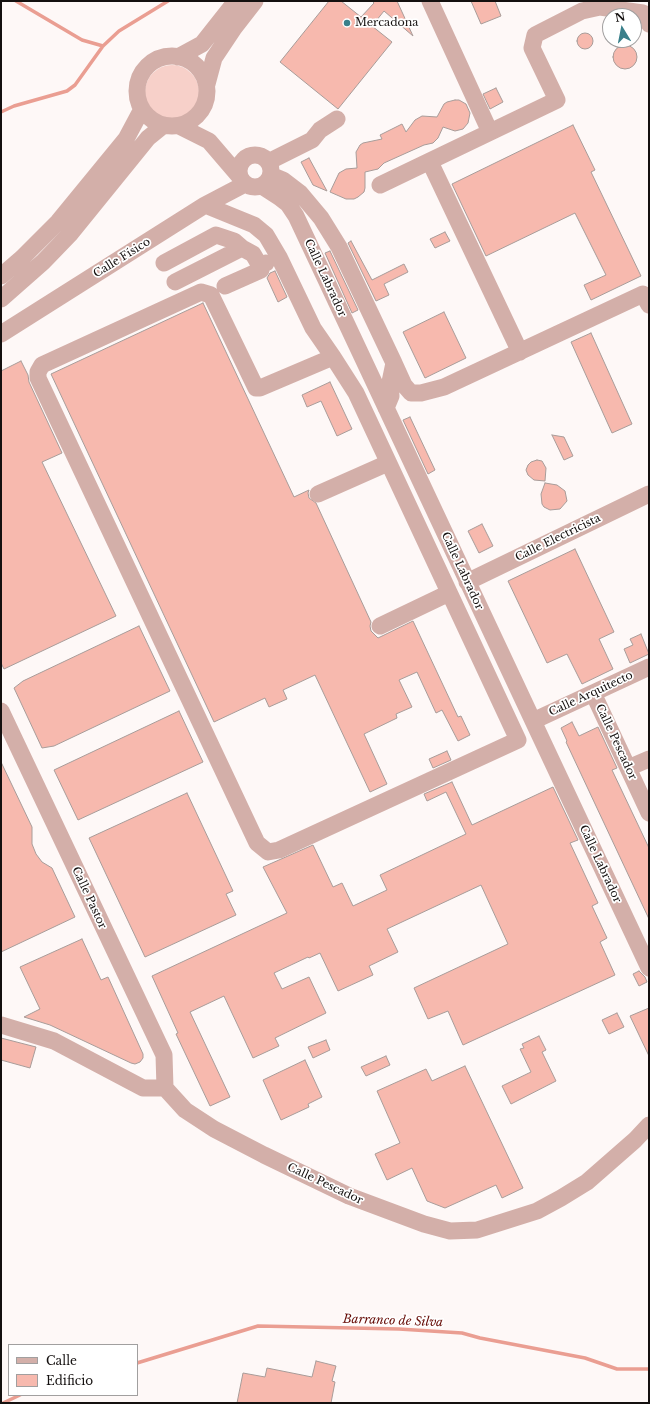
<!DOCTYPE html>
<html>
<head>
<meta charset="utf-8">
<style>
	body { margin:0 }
	#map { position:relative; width:650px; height:1404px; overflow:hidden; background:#fef8f7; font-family:"Libre Baskerville",serif }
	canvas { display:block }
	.frame { position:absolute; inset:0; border:2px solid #14100f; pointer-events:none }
	.legend { position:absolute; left:8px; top:1344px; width:130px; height:52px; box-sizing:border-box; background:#fff; border:1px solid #a19f9f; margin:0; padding:5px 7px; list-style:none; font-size:12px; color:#14100f }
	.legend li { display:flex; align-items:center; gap:8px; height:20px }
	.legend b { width:20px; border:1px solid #a19f9f }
	.north { position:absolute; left:602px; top:8px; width:40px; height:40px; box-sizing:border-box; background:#fff; border:1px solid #a19f9f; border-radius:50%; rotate:350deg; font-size:11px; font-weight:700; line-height:16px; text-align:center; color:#14100f }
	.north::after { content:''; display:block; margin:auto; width:14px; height:18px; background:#3a808b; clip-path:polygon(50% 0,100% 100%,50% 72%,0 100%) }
</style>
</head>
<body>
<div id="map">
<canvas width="650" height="1404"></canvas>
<div class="frame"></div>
<ul class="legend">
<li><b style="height:5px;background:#d3afa9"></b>Calle</li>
<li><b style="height:11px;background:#f7b9ae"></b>Edificio</li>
</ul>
<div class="north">N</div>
</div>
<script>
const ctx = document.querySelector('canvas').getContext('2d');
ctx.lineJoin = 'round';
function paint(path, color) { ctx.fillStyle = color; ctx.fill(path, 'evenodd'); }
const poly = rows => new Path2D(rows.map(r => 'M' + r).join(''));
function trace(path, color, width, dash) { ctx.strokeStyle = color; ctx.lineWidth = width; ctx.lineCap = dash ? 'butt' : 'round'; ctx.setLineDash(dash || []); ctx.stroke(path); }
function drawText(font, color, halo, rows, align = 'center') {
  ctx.font = font + ' "Libre Baskerville",serif'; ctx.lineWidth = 3.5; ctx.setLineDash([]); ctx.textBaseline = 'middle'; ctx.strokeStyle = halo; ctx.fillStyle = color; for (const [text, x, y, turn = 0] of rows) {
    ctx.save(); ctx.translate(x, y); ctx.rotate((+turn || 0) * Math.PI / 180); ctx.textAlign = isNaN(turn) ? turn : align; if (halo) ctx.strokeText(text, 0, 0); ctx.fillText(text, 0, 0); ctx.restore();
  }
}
paint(poly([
	'145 92a27 27 0 1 1 54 0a27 27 0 1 1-54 0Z'
]), '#f7d0c9');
trace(poly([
	[16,1,82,40,103,46],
	[1,112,14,106,67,91,75,85,103,46,119,31,168,1],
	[137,1363,258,1326,399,1329,462,1333,480,1338,585,1358,617,1369,649,1369],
	[3,1403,20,1395]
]), '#ea9e92', 3.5);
const building = poly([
	[329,1,341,1,361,17,374,3,372,1,397,1,413,36,384,11,372,26,392,42,338,109,280,62,329,1],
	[471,1,495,1,501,16,481,24,471,1],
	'577 41a8 8 0 1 1 16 0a8 8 0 1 1-16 0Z',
	'613 57a12 12 0 1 1 24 0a12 12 0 1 1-24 0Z',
	[496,88,503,102,490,109,483,94,496,88],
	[455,100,459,100,466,104,470,113,468,123,463,129,455,131,443,127,438,138,433,143,424,145,384,163,378,169,365,172,365,188,364,192,358,197,354,199,346,199,330,192,339,173,346,169,357,168,356,152,360,145,363,143,382,139,380,135,402,124,406,132,415,120,422,116,437,117,444,104,447,102,455,100],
	[573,125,595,170,591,172,641,276,591,300,584,285,606,275,575,213,486,256,452,184,573,125],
	[309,158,327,191,313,185,301,162,309,158],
	[445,232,450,241,435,248,430,239,445,232],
	[351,241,372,280,404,264,408,272,384,284,389,295,376,301,348,243,351,241],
	[330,251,358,310,352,313,325,253,330,251],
	[275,271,287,297,278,302,267,278,270,273,275,271],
	[203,303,294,497,309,490,308,493,309,498,316,503,371,622,370,626,371,631,378,638,413,621,458,717,461,716,470,735,458,741,442,710,436,713,417,672,399,680,412,707,396,714,397,718,364,734,387,784,370,792,315,675,283,690,287,699,269,707,265,698,214,722,51,374,203,303],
	[444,312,466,358,425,378,403,332,444,312],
	[591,333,632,424,612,433,571,342,591,333],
	[21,361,28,375,29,382,62,453,42,462,116,616,4,669,1,663,1,371,21,361],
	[330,382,352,429,337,436,321,401,307,407,302,395,330,382],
	[410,417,435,470,428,474,403,420,410,417],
	[552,435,564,437,573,456,564,460,552,435],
	[537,460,542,461,546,468,545,481,534,480,528,475,526,470,528,465,531,462,537,460],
	[545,483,557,485,565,491,567,501,560,509,550,510,544,507,542,504,541,494,545,483],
	[482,524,493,546,479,553,468,531,482,524],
	[575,549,614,632,599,639,613,669,582,684,567,654,547,663,508,581,575,549],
	[139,626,170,691,54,746,42,748,14,688,23,681,139,626],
	[641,634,649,654,630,663,624,649,633,645,630,639,641,634],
	[179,711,203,762,78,820,54,770,179,711],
	[572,722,579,736,598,727,617,768,612,770,649,848,649,919,566,742,567,741,561,728,572,722],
	[447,751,451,760,433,768,429,759,447,751],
	[1,762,32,827,32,844,36,854,42,862,52,868,75,917,1,952,1,762],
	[452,782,472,825,553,787,578,840,570,843,598,903,592,906,607,938,600,942,615,975,463,1045,448,1011,428,1019,414,988,508,944,481,885,387,929,398,952,369,966,373,975,338,991,320,953,309,958,308,957,274,973,282,989,309,977,326,1013,275,1038,279,1046,253,1058,224,996,190,1012,230,1097,210,1106,176,1034,178,1033,152,976,287,913,263,867,313,845,333,887,342,883,353,906,387,890,380,875,466,834,446,792,427,801,424,794,452,782],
	[187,793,233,891,226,894,236,915,145,957,89,838,187,793],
	[82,939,101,980,108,977,143,1054,143,1058,140,1062,135,1064,131,1063,50,1025,24,1017,40,1009,20,967,82,939],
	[639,971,645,977,647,982,639,986,633,974,639,971],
	[649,1008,649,1056,630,1016,649,1008],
	[617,1013,624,1027,609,1034,602,1020,617,1013],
	[539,1036,546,1050,542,1052,556,1081,511,1104,502,1086,531,1072,520,1049,524,1048,522,1044,539,1036],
	[1,1038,36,1047,30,1068,1,1060,1,1038],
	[326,1040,330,1050,313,1058,308,1047,326,1040],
	[386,1056,390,1065,366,1076,361,1067,386,1056],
	[305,1060,322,1097,308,1104,309,1107,281,1120,263,1080,305,1060],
	[465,1066,523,1188,502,1198,496,1185,445,1208,427,1201,412,1168,387,1180,375,1154,400,1143,377,1091,426,1069,432,1081,465,1066],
	[316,1361,336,1366,332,1381,335,1382,331,1403,237,1403,243,1373,265,1377,267,1368,312,1377,316,1361]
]);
paint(building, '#f7b9ae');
trace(building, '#a89c99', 1);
trace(poly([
	[430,1,490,132],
	'137 91a35 35 0 1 1 70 0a35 35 0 1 1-70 0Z',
	[178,57,202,44,236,1],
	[207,84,214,58,234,28,255,1],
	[179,126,209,141,239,176],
	'239 171a16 16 0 1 1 32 0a16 16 0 1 1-32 0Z',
	[268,162,312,140,320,130,337,119],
	[430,162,520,352],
	[271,175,283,180,300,193,321,218,339,247,394,363,390,382,391,396,386,408],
	[380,185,557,100,532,48,535,35,582,11,600,7,643,13,649,24],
	[262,186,279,197,288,204,296,216,649,968],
	[205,205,254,225,266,235,279,257,313,328,333,357,356,393,518,740,279,850,268,852,257,843,38,378,38,372,42,365,201,292,211,295,256,388,260,388,333,357],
	[164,263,216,235,234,241,242,248,253,254,260,266],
	[1,276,22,258,58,222,126,139,142,109],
	[175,282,242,248],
	[225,286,261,270,260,266,266,263],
	[1,299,43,262,71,233,148,138,164,125],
	[1,334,205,205,245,184],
	[394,363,404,385,411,393,421,393,444,387,643,294,649,305],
	[318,494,388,463],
	[467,582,649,494],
	[380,626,449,593],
	[593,693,649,813],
	[1,711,164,1055,165,1088],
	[533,721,649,667],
	[628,768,649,759],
	[1,1025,54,1041,143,1088,165,1088,185,1110,214,1129,264,1155,349,1196,424,1224,450,1231,477,1230,537,1211,561,1198,587,1182,635,1140,649,1125]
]), '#d3afa9', 17);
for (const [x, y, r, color] of [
	[347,23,4,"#3a808b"]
]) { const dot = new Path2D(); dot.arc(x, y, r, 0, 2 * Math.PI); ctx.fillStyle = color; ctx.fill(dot); trace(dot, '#fff', 1.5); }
drawText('11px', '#14100f', '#fff', [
	["Mercadona",355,23]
], 'left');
drawText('11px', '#14100f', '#fff', [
	["Calle Físico",122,258,-32],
	["Calle Labrador",325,278,65],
	["Calle Electricista",558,538,-26],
	["Calle Labrador",462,571,65],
	["Calle Arquitecto",591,694,-25],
	["Calle Pescador",616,742,65],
	["Calle Labrador",600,864,65],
	["Calle Pastor",89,898,65],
	["Calle Pescador",325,1184,25]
]);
drawText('italic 12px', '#650a04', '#fff', [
	["Barranco de Silva",393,1321,2]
]);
</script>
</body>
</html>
